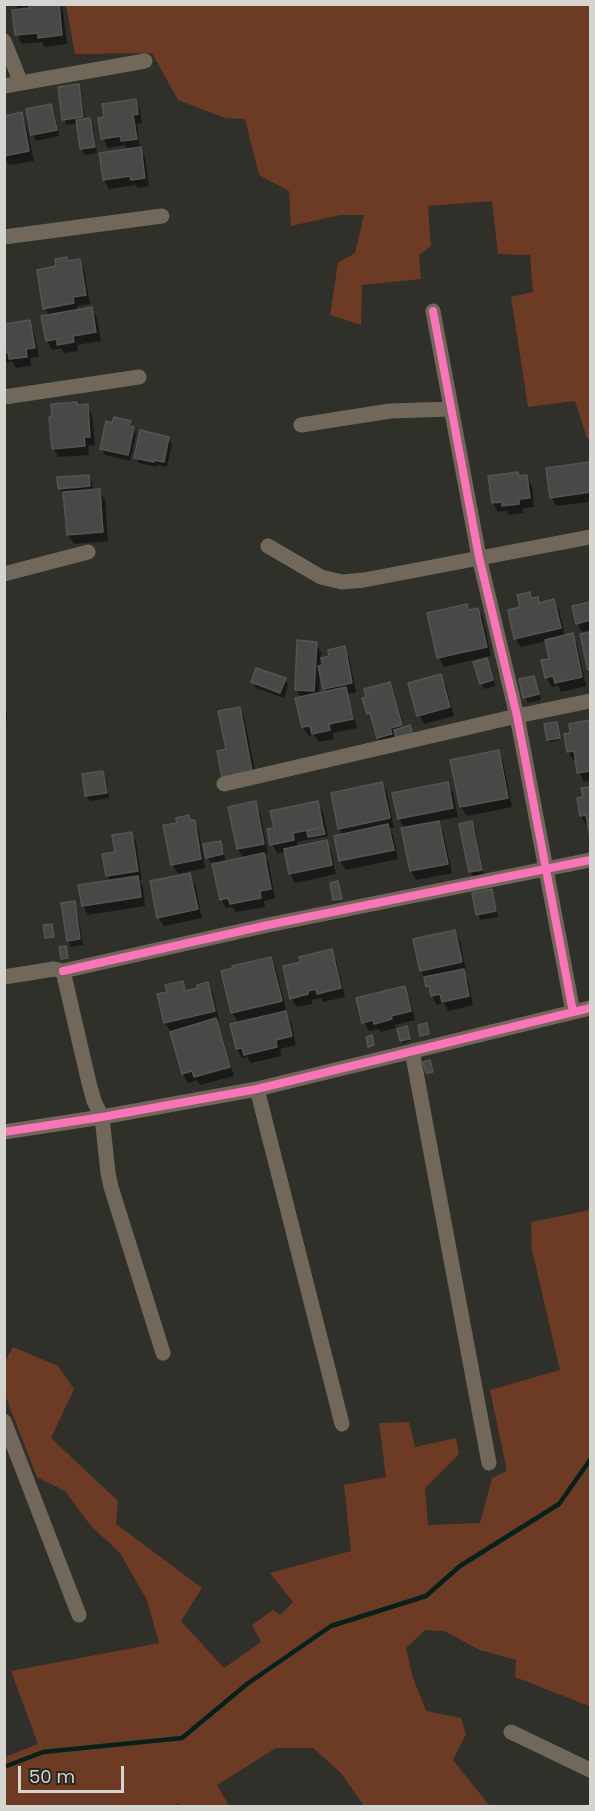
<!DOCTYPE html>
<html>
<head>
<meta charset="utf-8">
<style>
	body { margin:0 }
	#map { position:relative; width:595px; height:1811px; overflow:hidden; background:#30302b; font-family:Poppins,sans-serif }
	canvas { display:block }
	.frame { position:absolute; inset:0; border:6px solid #d4d4d0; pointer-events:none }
	.scale { position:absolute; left:18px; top:1766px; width:106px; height:27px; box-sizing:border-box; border:3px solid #d4d4d0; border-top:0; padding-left:8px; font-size:18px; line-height:21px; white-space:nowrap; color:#d4d4d0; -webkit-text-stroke:4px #272720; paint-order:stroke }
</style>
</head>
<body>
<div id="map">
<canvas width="595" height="1811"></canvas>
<div class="frame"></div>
<div class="scale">50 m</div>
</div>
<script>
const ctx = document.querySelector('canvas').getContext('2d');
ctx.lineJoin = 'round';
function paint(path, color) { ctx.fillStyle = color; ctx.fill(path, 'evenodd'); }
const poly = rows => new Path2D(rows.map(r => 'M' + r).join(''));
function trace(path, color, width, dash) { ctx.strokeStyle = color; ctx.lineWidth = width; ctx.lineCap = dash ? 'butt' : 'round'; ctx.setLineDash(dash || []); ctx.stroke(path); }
paint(poly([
	[66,5,590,5,590,439,587,438,575,401,528,407,511,297,533,292,530,255,498,254,492,201,428,206,431,246,419,255,421,279,362,285,361,325,330,315,338,263,355,253,364,215,340,215,291,226,289,191,259,175,245,119,225,118,178,100,152,53,75,54],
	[590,1210,590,1695,589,1706,515,1677,516,1660,480,1650,444,1631,425,1630,406,1648,412,1675,426,1711,461,1718,466,1734,453,1760,489,1805,487,1806,364,1806,341,1773,313,1748,276,1748,217,1785,229,1806,181,1806,178,1803,174,1806,5,1806,5,1757,38,1744,11,1671,159,1643,147,1600,120,1553,91,1526,65,1491,37,1477,5,1395,5,1361,13,1347,58,1366,74,1389,51,1438,118,1501,116,1524,202,1588,181,1621,224,1668,261,1642,252,1625,273,1610,280,1615,293,1602,270,1573,351,1551,344,1485,386,1477,379,1423,409,1422,415,1447,456,1438,459,1454,425,1488,428,1525,480,1523,492,1478,507,1471,490,1390,560,1370,532,1250,531,1222]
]), '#6d3a23');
paint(poly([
	[15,4,59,4,63,11,67,44,45,47,42,42,22,44,17,35,14,11,19,11],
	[78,85,81,91,85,120,90,119,93,125,97,153,85,155,82,149,78,123,67,125,64,119],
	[135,101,140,110,142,123,137,124,140,148,145,158,149,186,138,188,136,185,109,189,104,180,128,150,125,145,108,148,103,138],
	[50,105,54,111,59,136,36,141,33,135,28,110],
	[21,114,26,123,34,161,9,165,4,156,4,117],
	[66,258,68,262,79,261,84,270,90,304,77,306,78,311,91,309,97,318,101,341,77,345,78,351,64,353,61,348,52,350,47,341,49,316,45,308,58,268],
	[29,322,34,331,39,357,30,358,31,366,16,368,12,361,4,363,4,326],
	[76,403,78,407,87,406,92,415,95,445,88,446,89,455,58,457,53,448],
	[130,422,136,434,130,461,105,455,102,449,113,424],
	[168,438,172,444,167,467,157,465,157,467,139,463,136,458],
	[590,464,590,502,556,506,551,497,547,470],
	[518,473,520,477,526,476,532,486,534,507,523,508,523,513,509,515,507,511,498,512,493,503],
	[89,476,92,482,93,491,99,490,105,500,108,541,74,544,68,535,65,494,63,494,59,488],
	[529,594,533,600,537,599,540,604,554,601,559,610,565,637,572,635,577,644,586,686,561,692,558,685,552,687,547,678,551,660,547,641,521,647,515,638,522,608],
	[590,604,590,630,582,632,577,623,574,608],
	[466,606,469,611,478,609,483,618,491,656,485,657,490,665,495,686,484,689,481,684,485,657,444,667,439,657],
	[590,634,590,671,582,636],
	[316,643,321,652,320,667,325,666,331,658,344,648,349,657,356,692,348,694,357,728,333,733,334,739,319,742,314,735,309,736,303,727,301,698,296,689],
	[320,672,327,692,319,694],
	[440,676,446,685,454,716,424,724,419,715],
	[534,677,541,700,528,703,525,697],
	[285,679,288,685,284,698,256,688,253,682],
	[389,683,394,692,404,728,409,727,413,733,384,747,379,738,374,722,368,713],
	[239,708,244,717,257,781,228,750],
	[4,710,7,714,4,747],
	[590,722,590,780,584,782,579,772,577,760,574,761,568,752,572,734,571,725],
	[557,724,560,740,550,742,548,740],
	[498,752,503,761,512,807,467,816,461,807,452,761],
	[102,772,106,778,109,798,90,801,86,796],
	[447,783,453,793,458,817,437,821,443,831,452,873,416,880,411,871,403,830,405,829,399,819,394,794],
	[382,784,387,793,394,828,389,828,393,835,398,859,346,870,340,861,343,835,339,828],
	[590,788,590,832,589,824,586,825,581,816,578,800,585,798,583,789],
	[255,803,260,812,268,853,263,854,269,864,275,898,264,901,265,907,236,912,233,907,226,908,221,899,213,862,211,863,207,857,220,842,223,848,226,863,244,859,238,849,230,808],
	[318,803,323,812,328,836,297,842,298,847,326,842,331,851,336,874,295,883,290,873,286,852,277,853,272,844,276,830],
	[189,817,199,831,205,868,178,874,172,864,179,824],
	[472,823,475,828,484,875,474,877,470,872],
	[131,833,136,842,142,880,139,881,143,887,145,906,88,915,83,905,111,882,107,876,116,853],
	[189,875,195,884,202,918,164,926,158,917],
	[491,891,494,897,498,917,481,920,478,914],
	[74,902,77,908,83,945,71,947,68,941],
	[454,932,460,941,466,971,464,972,468,980,473,1005,448,1011,444,1003,437,1005,427,987,421,970],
	[331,951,336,960,345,997,323,1002,321,998,312,1000,312,1004,297,1007,291,998,302,963],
	[271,958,276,968,286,1010,284,1010,291,1022,296,1045,280,1049,281,1056,251,1063,247,1057,242,1058,237,1049,239,1024,232,1012],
	[182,983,187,992,199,989,207,984,213,993,219,1020,216,1021,220,1029,234,1076,200,1085,197,1080,188,1083,183,1074,171,1032,165,1023,159,996,169,993],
	[404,988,409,997,415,1020,395,1025,396,1028,380,1032,379,1029,369,1031,364,1022],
	[399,1030,408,1031,411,1041,403,1043]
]), '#0007');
trace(poly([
	[4,1767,43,1752,182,1738,247,1684,331,1626,426,1596,460,1566,559,1504,590,1460]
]), '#04221b', 4.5);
const building = poly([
	[29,4,59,4,62,35,38,38,38,33,15,35,12,10,29,8,29,4],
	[79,84,83,117,62,120,58,87,79,84],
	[136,99,138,114,133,115,137,139,121,141,121,136,101,139,98,118,104,117,102,104,136,99],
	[51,104,57,130,31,135,26,109,51,104],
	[22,112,29,151,4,156,4,116,22,112],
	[90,118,95,147,80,149,76,120,90,118],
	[141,147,145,178,131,180,130,176,103,180,99,153,141,147],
	[67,257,67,261,80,259,86,295,73,297,74,303,43,309,37,270,56,266,55,259,67,257],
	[92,307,96,332,73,336,74,342,57,345,57,339,46,341,41,316,92,307],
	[30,320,35,348,26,349,27,357,9,359,8,352,4,353,4,324,30,320],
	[77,402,77,405,88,404,90,437,84,437,85,446,52,449,49,417,52,417,51,404,77,402],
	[114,417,131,421,129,426,134,427,128,455,100,449,106,421,112,423,114,417],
	[140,430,169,437,164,462,154,460,154,462,134,458,140,430],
	[590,462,590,492,550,498,546,468,590,462],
	[518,472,519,476,527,475,530,498,519,499,519,504,502,506,502,502,492,503,488,476,518,472],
	[89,475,90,486,58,489,57,477,89,475],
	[100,489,103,532,67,535,63,492,100,489],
	[530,592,531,598,538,597,539,603,554,599,561,628,514,639,508,610,520,607,517,595,530,592],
	[590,602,590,620,576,624,572,606,590,602],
	[467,604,468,610,478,608,487,647,437,658,427,613,467,604],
	[590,632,590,669,588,670,580,634,590,632],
	[573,633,582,677,555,683,553,676,545,678,541,660,549,659,545,640,573,633],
	[297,640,317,642,314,691,295,690,297,640],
	[345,646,352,683,323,689,318,666,323,665,321,658,329,656,328,650,345,646],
	[487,658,493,680,480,684,473,662,487,658],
	[256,668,286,678,280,693,251,682,256,668],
	[441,674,450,707,417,716,408,683,441,674],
	[534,676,539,694,523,698,519,679,534,676],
	[390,682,402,725,390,728,392,734,377,738,370,713,367,714,362,698,366,697,364,689,390,682],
	[346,687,353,719,329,724,330,730,312,734,310,726,302,727,295,698,346,687],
	[240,707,252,771,222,777,217,751,226,749,218,711,240,707],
	[590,720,590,771,577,773,574,751,567,752,564,734,570,733,569,724,590,720],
	[557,722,560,738,547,740,544,724,557,722],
	[410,725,414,738,397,743,394,730,410,725],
	[499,750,508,798,460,807,450,760,499,750],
	[103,771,107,793,85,796,82,774,103,771],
	[382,782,390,818,338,829,331,793,382,782],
	[448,782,453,808,398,819,392,793,448,782],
	[590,787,590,837,586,815,580,816,577,798,583,797,581,788,590,787],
	[256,801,264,844,237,849,228,807,256,801],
	[318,801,323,827,293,833,294,840,270,845,267,829,274,828,270,811,318,801],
	[189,815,190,820,195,820,201,859,171,865,163,825,177,823,176,818,189,815],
	[439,821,448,864,410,871,401,828,439,821],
	[472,821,482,870,469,872,459,824,472,821],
	[388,824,394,850,339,861,334,836,388,824],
	[323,827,325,834,308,837,307,831,323,827],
	[132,832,138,871,106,876,102,854,115,852,112,835,132,832],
	[327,840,332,865,289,874,284,849,327,840],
	[221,841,223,854,206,858,203,844,221,841],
	[264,853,271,889,260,891,261,898,230,904,228,898,220,900,212,864,264,853],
	[190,873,198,909,157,918,150,881,190,873],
	[138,876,141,897,82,906,78,885,138,876],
	[338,881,342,899,333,900,330,883,338,881],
	[492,889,496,911,476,915,472,893,492,889],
	[75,901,80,939,67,941,61,903,75,901],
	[52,924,54,937,45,938,43,925,52,924],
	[455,930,462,962,420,971,413,939,455,930],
	[66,946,68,958,61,959,59,947,66,946],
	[332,949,341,988,317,994,316,989,308,991,308,994,290,999,283,966,301,962,299,957,332,949],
	[271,957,282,1001,231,1013,221,971,233,968,232,966,271,957],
	[464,969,469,996,442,1002,440,994,431,996,429,986,426,987,424,977,464,969],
	[183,981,185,991,198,988,197,985,208,982,215,1011,164,1023,157,994,167,992,165,985,183,981],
	[405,986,411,1011,391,1016,392,1019,374,1024,373,1020,362,1023,356,998,405,986],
	[286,1011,292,1036,276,1040,277,1047,244,1055,242,1048,236,1049,230,1024,286,1011],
	[216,1018,230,1067,194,1077,192,1071,182,1074,170,1032,216,1018],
	[427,1023,429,1034,420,1036,418,1025,427,1023],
	[407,1026,410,1039,400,1041,397,1029,407,1026],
	[372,1035,374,1045,368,1047,366,1037,372,1035],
	[430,1060,433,1072,426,1073,423,1062,430,1060]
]);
paint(building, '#484946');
trace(building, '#545552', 1.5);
trace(poly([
	[4,41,21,83],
	[4,86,145,61],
	[4,237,162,216],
	[433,311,479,557,517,716,573,1012],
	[4,397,139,377],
	[301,425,390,411,451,409],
	[268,546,321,577,342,582,364,580,590,537],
	[4,574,88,552],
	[224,784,517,716,590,701],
	[63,971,268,925,590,860],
	[4,977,54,969,63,971,89,1083,94,1101,102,1117,108,1173,111,1187,163,1353],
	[412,1051,489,1463],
	[257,1089,342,1424],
	[4,1132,102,1117,257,1089,590,1008],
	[4,1421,79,1615],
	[511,1732,590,1770]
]), '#726859', 15);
trace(poly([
	[433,311,479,557,517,716,573,1012],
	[63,971,268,925,590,860],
	[4,1132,102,1117,257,1089,590,1008]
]), '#fb73b8', 8);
</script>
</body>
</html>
